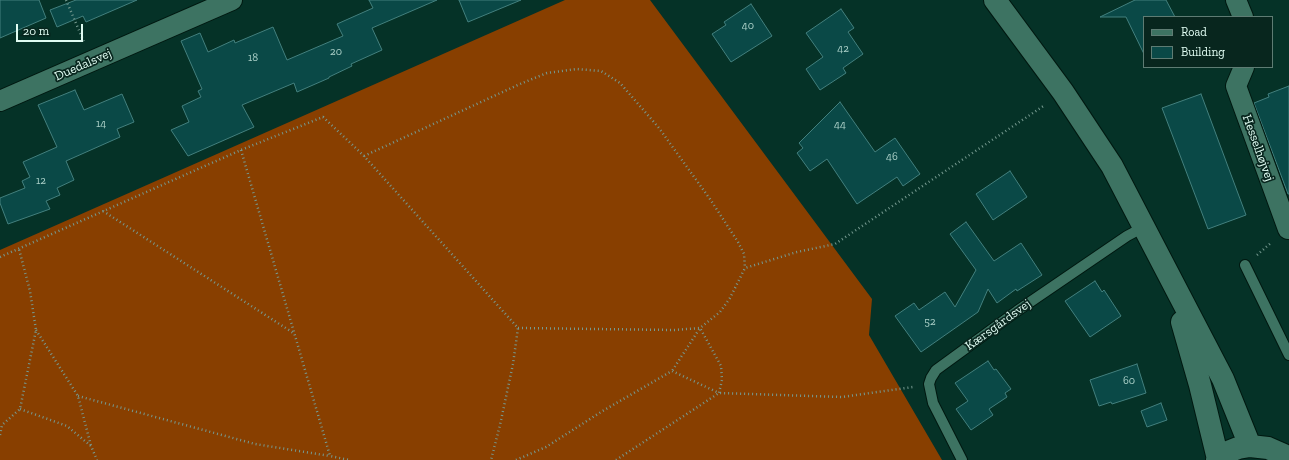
<!DOCTYPE html>
<html>
<head>
<meta charset="utf-8">
<style>
	body { margin:0 }
	#map { position:relative; width:1289px; height:460px; overflow:hidden; background:#053227; font-family:"Zilla Slab",serif }
	canvas { display:block }
	.legend { position:absolute; left:1143px; top:16px; width:130px; height:52px; box-sizing:border-box; background:#08261e; border:1px solid #5e7c73; margin:0; padding:5px 7px; list-style:none; font-size:12px; color:#e0fcf2 }
	.legend li { display:flex; align-items:center; gap:8px; height:20px }
	.legend b { width:20px; border:1px solid #5e7c73 }
	.scale { position:absolute; left:16px; top:24px; width:67px; height:18px; box-sizing:border-box; border:2px solid #e0fcf2; border-top:0; padding-left:5px; font-size:12px; line-height:14px; white-space:nowrap; color:#e0fcf2; -webkit-text-stroke:3px #08261e; paint-order:stroke }
</style>
</head>
<body>
<div id="map">
<canvas width="1289" height="460"></canvas>
<ul class="legend">
<li><b style="height:5px;background:#3d7362"></b>Road</li>
<li><b style="height:11px;background:#0a4947"></b>Building</li>
</ul>
<div class="scale">20 m</div>
</div>
<script>
const ctx = document.querySelector('canvas').getContext('2d');
ctx.lineJoin = 'round';
function paint(path, color) { ctx.fillStyle = color; ctx.fill(path, 'evenodd'); }
const poly = rows => new Path2D(rows.map(r => 'M' + r).join(''));
function trace(path, color, width, dash) { ctx.strokeStyle = color; ctx.lineWidth = width; ctx.lineCap = dash ? 'butt' : 'round'; ctx.setLineDash(dash || []); ctx.stroke(path); }
function drawText(font, color, halo, rows, align = 'center') {
  ctx.font = font + ' "Zilla Slab",serif'; ctx.lineWidth = 3.5; ctx.setLineDash([]); ctx.textBaseline = 'middle'; ctx.strokeStyle = halo; ctx.fillStyle = color; for (const [text, x, y, turn = 0] of rows) {
    ctx.save(); ctx.translate(x, y); ctx.rotate((+turn || 0) * Math.PI / 180); ctx.textAlign = isNaN(turn) ? turn : align; if (halo) ctx.strokeText(text, 0, 0); ctx.fillText(text, 0, 0); ctx.restore();
  }
}
paint(poly([
	[565,0,650,0,872,299,869,335,942,460,0,460,0,250]
]), '#883f00');
const building = poly([
	[0,0,39,0,46,18,0,38,0,0],
	[76,0,137,0,86,22,83,16,57,27,50,10,76,0],
	[369,0,437,0,372,28,382,50,351,64,352,66,329,77,329,78,297,92,294,83,242,105,254,127,188,156,171,130,189,122,182,106,201,97,198,91,202,89,181,41,200,33,208,52,234,40,235,43,273,27,287,60,343,36,337,24,373,8,369,0],
	[459,0,521,0,468,22,459,0],
	[1135,0,1166,0,1175,17,1144,17,1144,54,1126,17,1100,17,1135,0],
	[751,4,772,36,731,62,712,34,726,25,724,22,751,4],
	[841,9,854,28,848,32,863,54,843,68,846,73,820,90,806,69,823,57,806,33,841,9],
	[1289,86,1289,194,1288,194,1254,103,1269,97,1268,94,1289,86],
	[75,90,84,110,122,94,134,122,117,129,120,137,66,161,74,180,57,188,60,195,46,201,50,209,8,224,0,203,0,198,25,188,22,181,30,177,23,162,57,147,38,105,75,90],
	[1201,94,1246,215,1208,229,1162,108,1201,94],
	[840,102,875,152,895,138,920,174,903,186,897,177,857,204,827,159,810,171,797,153,803,148,799,143,840,102],
	[1010,171,1027,197,993,220,976,194,1010,171],
	[966,222,994,261,1021,243,1042,275,1017,291,1016,289,997,303,988,289,978,312,921,352,895,316,914,303,919,310,945,292,955,307,976,270,950,234,966,222],
	[1095,281,1102,292,1104,290,1121,316,1090,337,1065,301,1095,281],
	[988,361,994,370,996,369,1011,389,1005,393,1007,397,989,409,993,415,971,430,956,409,968,401,955,383,988,361],
	[1137,364,1146,393,1112,404,1111,402,1099,406,1090,380,1137,364],
	[1161,403,1167,420,1147,427,1141,411,1161,403]
]);
paint(building, '#0a4947');
trace(building, '#43807e', 1);
const lane = poly([
	[1245,265,1289,355],
	[962,460,933,403,929,384,931,378,936,370,1017,311,1127,236,1144,227]
]);
const street = poly([
	[1236,0,1243,17],
	[1244,67,1236,86,1288,229],
	[0,101,232,0]
]);
const secondary = poly([
	[995,0,1063,92,1112,166,1223,379,1250,446],
	[1182,322,1200,385,1218,459],
	[1217,460,1228,452,1238,448,1250,446,1268,448,1284,455,1289,460]
]);
trace(lane, '#001810', 12);
trace(street, '#001810', 22);
trace(secondary, '#001810', 24);
trace(poly([
	[66,0,84,42],
	[241,150,330,456,349,460],
	[364,156,520,84,547,73,577,69,601,71,620,83,659,128,710,199,738,242,744,254,745,268],
	[103,211,295,334],
	[1257,255,1272,242],
	[0,257,241,150,323,117,364,156,518,328,513,364,500,425,491,460],
	[518,328,674,330,700,328,720,312,730,298,745,268,797,252,835,244,1045,105],
	[36,330,78,396,91,446],
	[78,396,255,444,330,456],
	[20,409,67,426,91,446,97,460],
	[0,435,2,425,20,409,36,330,30,291,19,249],
	[516,460,546,447,601,412,672,371,719,393,722,380,721,366,700,328,672,371],
	[616,460,719,393,842,397,913,387]
]), '#769a90', 2.5, [1, 3]);
trace(lane, '#3d7362', 10);
trace(street, '#3d7362', 20);
trace(secondary, '#3d7362', 22);
drawText('11px', '#aacfc7', null, [
	["40",748,26],
	["42",843,49],
	["20",336,52],
	["18",253,58],
	["14",101,124],
	["44",840,125],
	["46",892,157],
	["12",41,181],
	["52",930,322],
	["60",1129,381]
]);
drawText('13px', '#e0fcf2', '#08261e', [
	["Duedalsvej",83,65,-24],
	["Hesselhøjvej",1258,148,70],
	["Kærsgårdsvej",998,325,-36]
]);
</script>
</body>
</html>
